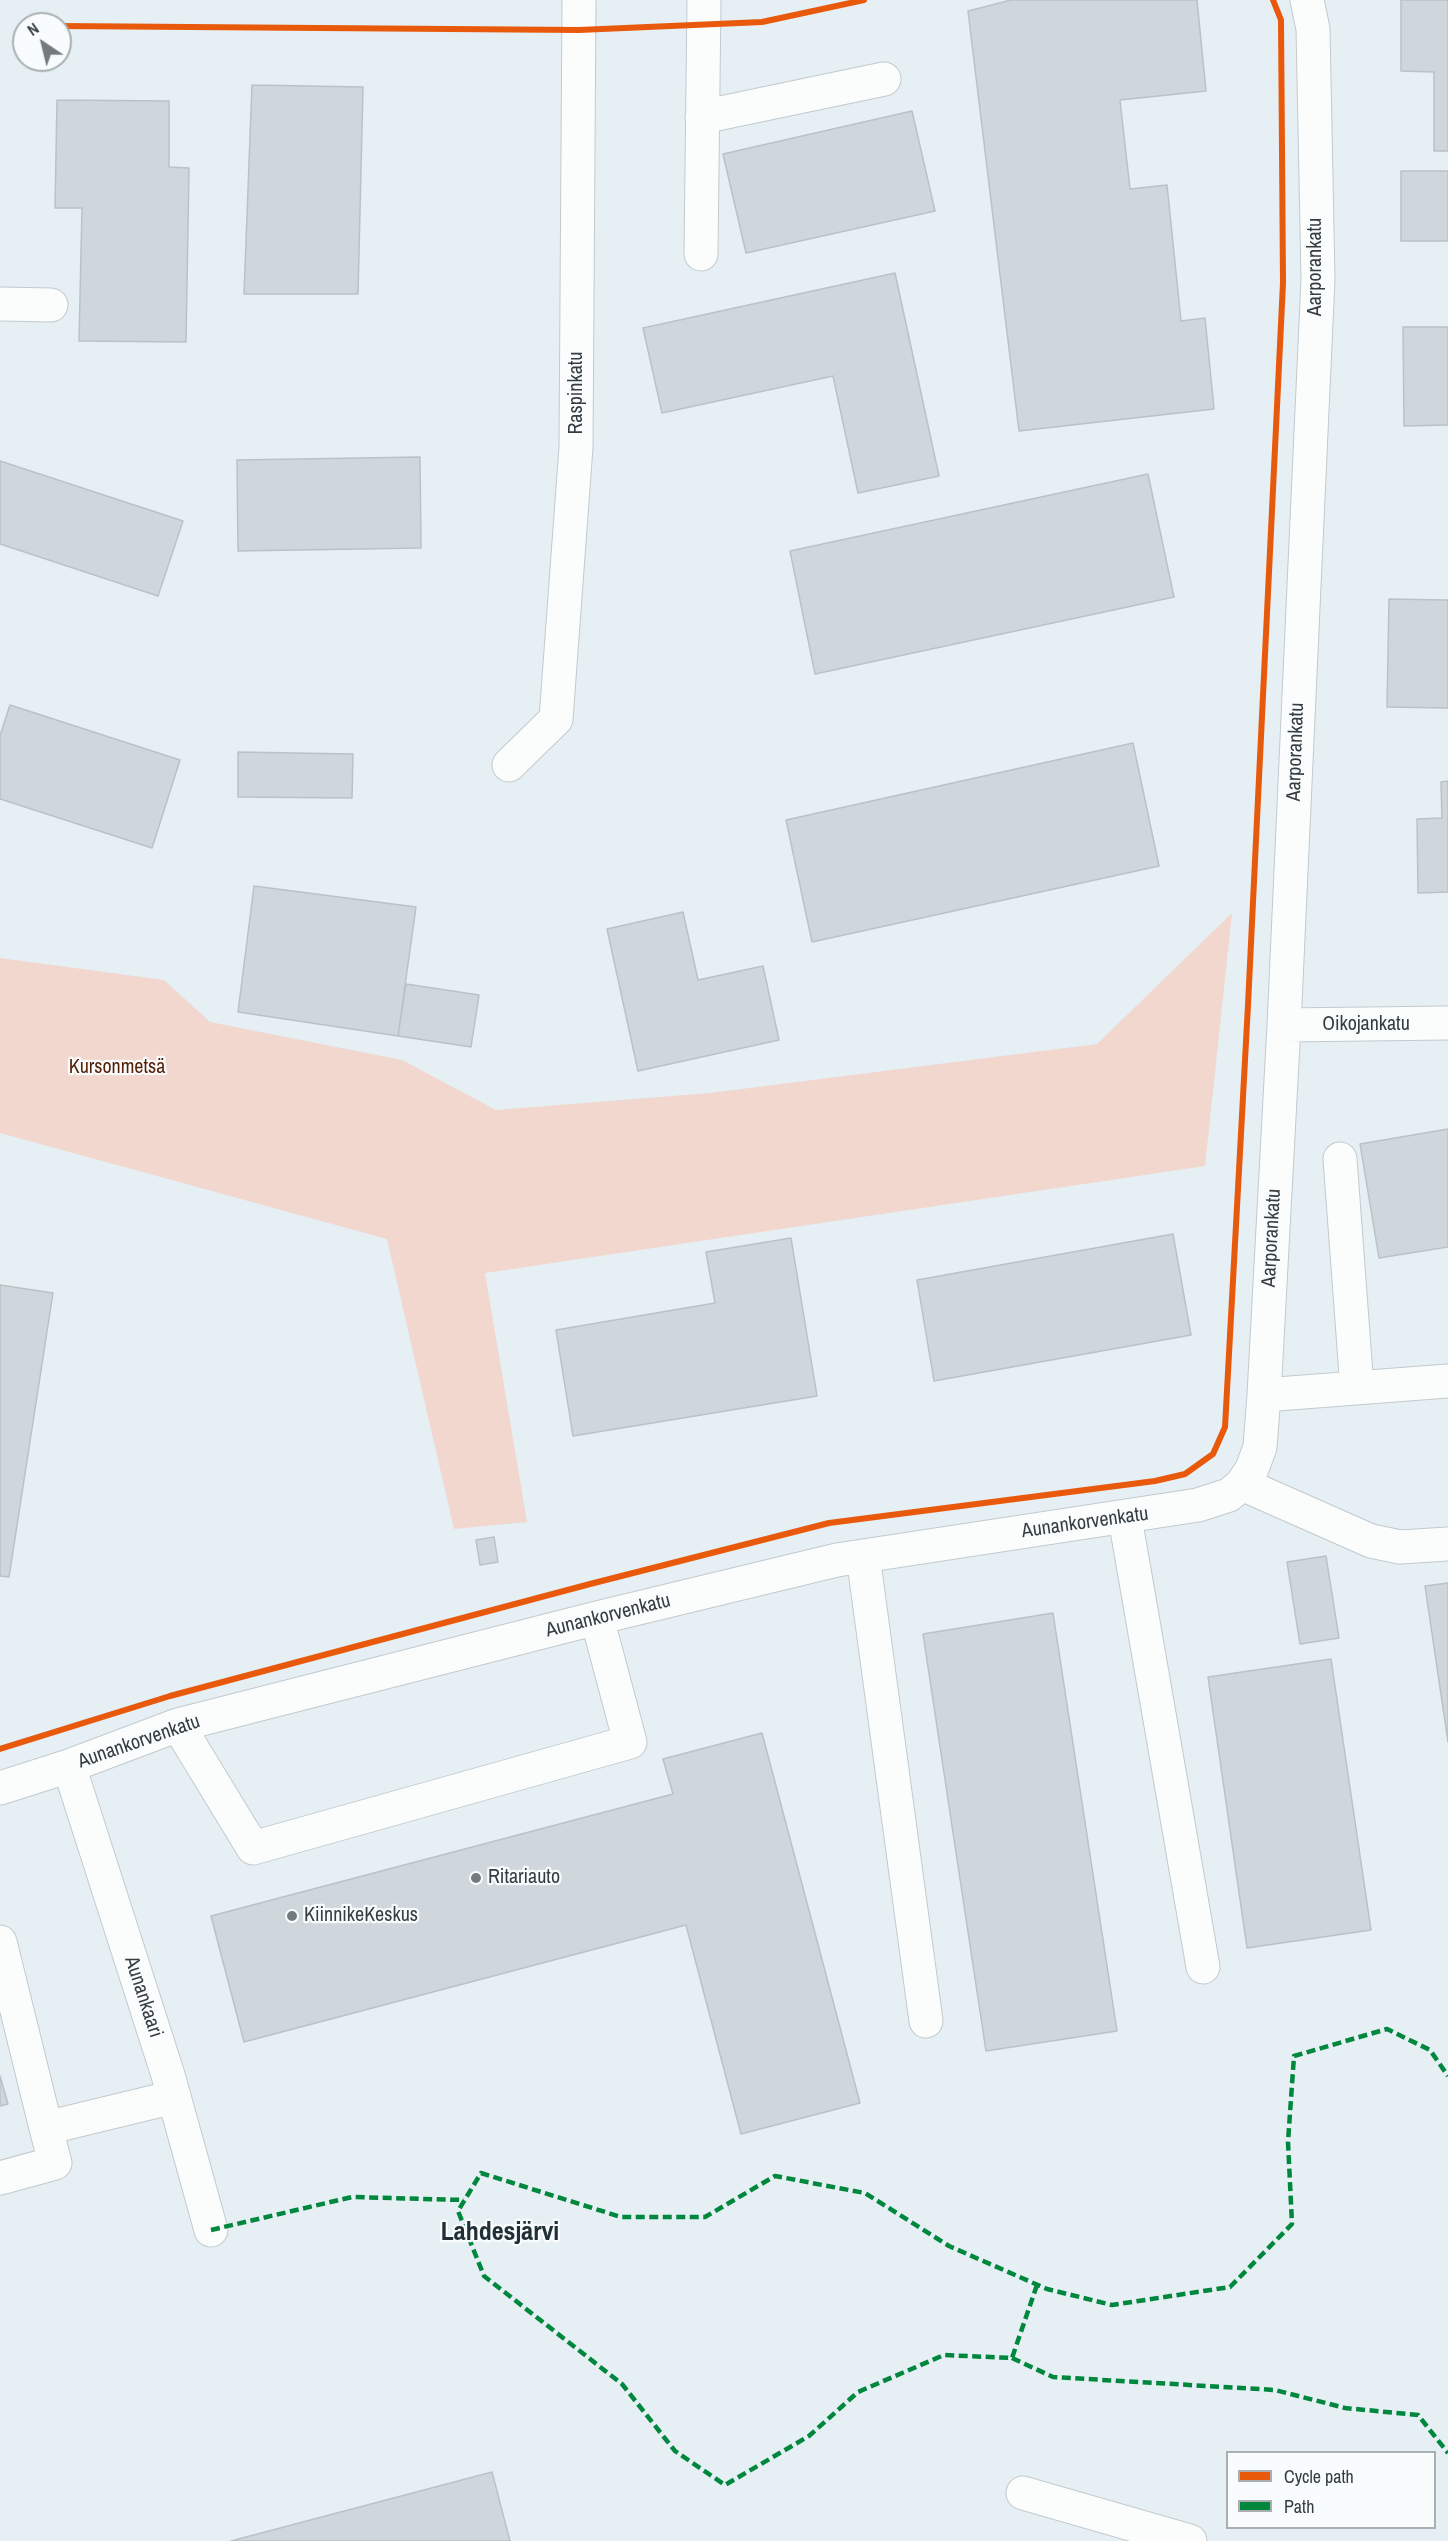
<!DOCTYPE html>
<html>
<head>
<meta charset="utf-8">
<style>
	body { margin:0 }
	#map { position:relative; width:1448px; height:2541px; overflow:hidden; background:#e5eff4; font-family:"Archivo Narrow",sans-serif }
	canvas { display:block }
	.legend { position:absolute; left:1226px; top:2451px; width:210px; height:78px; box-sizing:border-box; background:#f8fcfd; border:2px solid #aab0b1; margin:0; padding:8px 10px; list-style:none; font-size:18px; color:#363d40 }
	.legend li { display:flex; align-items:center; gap:12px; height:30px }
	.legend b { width:30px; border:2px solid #aab0b1 }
	.north { position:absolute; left:12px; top:12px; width:60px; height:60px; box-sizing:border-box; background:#f8fcfd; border:2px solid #aab0b1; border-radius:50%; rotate:325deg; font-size:16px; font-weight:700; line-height:24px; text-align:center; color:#363d40 }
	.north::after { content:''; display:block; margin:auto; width:21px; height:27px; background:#737b7f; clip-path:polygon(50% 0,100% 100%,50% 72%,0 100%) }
</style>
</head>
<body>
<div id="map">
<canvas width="1448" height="2541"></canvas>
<ul class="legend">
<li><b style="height:8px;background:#e8590c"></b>Cycle path</li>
<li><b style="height:8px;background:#00873e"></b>Path</li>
</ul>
<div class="north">N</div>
</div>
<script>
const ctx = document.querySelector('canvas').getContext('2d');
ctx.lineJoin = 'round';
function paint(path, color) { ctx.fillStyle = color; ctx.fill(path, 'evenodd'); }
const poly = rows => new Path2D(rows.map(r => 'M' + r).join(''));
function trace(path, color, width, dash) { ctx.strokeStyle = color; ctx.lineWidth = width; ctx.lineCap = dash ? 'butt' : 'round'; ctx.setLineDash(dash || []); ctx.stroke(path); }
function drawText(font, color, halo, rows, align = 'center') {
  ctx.font = font + ' "Archivo Narrow",sans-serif'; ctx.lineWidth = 4.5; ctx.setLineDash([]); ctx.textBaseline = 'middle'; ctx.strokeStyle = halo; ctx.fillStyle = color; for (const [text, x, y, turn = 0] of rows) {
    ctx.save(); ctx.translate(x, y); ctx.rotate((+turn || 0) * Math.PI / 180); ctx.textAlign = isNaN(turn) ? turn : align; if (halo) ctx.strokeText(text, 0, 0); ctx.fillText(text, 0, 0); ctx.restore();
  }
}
paint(poly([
	[1232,913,1205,1166,485,1273,527,1522,454,1529,387,1239,0,1133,0,958,164,980,210,1022,402,1060,496,1110,710,1093,1097,1044]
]), '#f1d7ce');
const building = poly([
	[1011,0,1197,0,1206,91,1120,100,1130,189,1167,185,1181,321,1205,318,1214,409,1019,431,968,11,1011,0],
	[1401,0,1448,0,1448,151,1434,151,1434,72,1401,71,1401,0],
	[252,85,363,87,358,294,244,294,252,85],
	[57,100,169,101,169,167,189,168,186,342,79,341,82,208,55,208,57,100],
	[912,111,935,211,746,253,723,154,912,111],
	[1401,171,1448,171,1448,241,1401,241,1401,171],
	[895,273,939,476,858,493,833,376,662,413,643,328,895,273],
	[1403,327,1448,327,1448,425,1404,426,1403,327],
	[420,457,421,548,238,551,237,460,420,457],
	[0,461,183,521,158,596,0,544,0,461],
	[1148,474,1174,597,815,674,790,551,1148,474],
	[1389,599,1448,600,1448,708,1387,707,1389,599],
	[10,705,180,760,152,848,0,799,0,736,10,705],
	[1133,743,1159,866,812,942,786,820,1133,743],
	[238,752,353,754,352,798,238,797,238,752],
	[1448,781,1448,892,1418,893,1417,819,1442,818,1441,782,1448,781],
	[254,886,416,907,398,1036,238,1012,254,886],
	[683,912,698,980,763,966,779,1040,638,1071,607,929,683,912],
	[406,984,479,995,471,1047,398,1036,406,984],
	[1448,1129,1448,1247,1379,1258,1360,1144,1448,1129],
	[1173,1234,1191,1335,934,1381,917,1280,1173,1234],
	[791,1238,817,1396,573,1436,556,1330,715,1303,706,1252,791,1238],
	[0,1285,53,1293,9,1577,0,1576,0,1285],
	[494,1537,498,1562,480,1565,476,1540,494,1537],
	[1326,1556,1339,1638,1300,1644,1287,1562,1326,1556],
	[1448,1583,1448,1742,1425,1586,1448,1583],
	[1053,1613,1117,2031,986,2051,923,1634,1053,1613],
	[1331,1659,1371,1930,1247,1948,1208,1677,1331,1659],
	[762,1733,860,2103,741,2134,686,1925,244,2042,211,1916,673,1794,663,1759,762,1733],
	[0,2076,8,2104,0,2106,0,2076],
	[492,2472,510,2541,231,2541,492,2472]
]);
paint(building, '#cfd7dc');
trace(building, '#bbc2c6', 1.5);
const minor = poly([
	[702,117,884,79],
	[701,254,704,0],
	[0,304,51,305],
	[509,765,556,719,576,447,579,0],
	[1284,1025,1448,1023],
	[1340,1159,1357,1388],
	[1264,1395,1448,1381],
	[1242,1484,1371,1541,1400,1547,1448,1544],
	[1125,1518,1203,1967],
	[863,1556,926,2021],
	[178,1725,253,1848,630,1742,597,1618],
	[69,1766,168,2075,211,2230],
	[0,1788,69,1766,178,1725,597,1618,837,1560,1198,1505,1229,1495,1242,1484,1252,1469,1260,1447,1264,1395,1284,1025,1318,279,1313,29,1307,0],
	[0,1942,46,2128,174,2097],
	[0,2178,55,2163,46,2128],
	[1023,2493,1190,2541]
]);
trace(minor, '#c2cace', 35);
trace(minor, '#fbfdfd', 33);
trace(poly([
	[211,2230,352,2197,464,2200],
	[1037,2285,1012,2358,944,2355,858,2392,809,2436,725,2485,675,2451,622,2384,484,2276,458,2211,481,2173,621,2217,705,2217,775,2176,865,2193,949,2246,1047,2289,1112,2305,1230,2287,1292,2224,1288,2142,1294,2056,1387,2029,1430,2050,1448,2076],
	[1012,2358,1053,2377,1275,2390,1345,2408,1418,2415,1448,2453]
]), '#00873e', 4.5, [9, 4.5]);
trace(poly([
	[60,26,579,30,762,22,864,0],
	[0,1749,170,1696,590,1584,829,1523,1155,1481,1185,1474,1213,1454,1225,1427,1248,1005,1283,283,1281,20,1273,0]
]), '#e8590c', 6);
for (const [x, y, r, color] of [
	[476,1878,6,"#737b7f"],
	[292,1916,6,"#737b7f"]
]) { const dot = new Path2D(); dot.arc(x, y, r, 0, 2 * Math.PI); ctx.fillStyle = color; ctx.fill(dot); trace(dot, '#f8fcfd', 2); }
drawText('20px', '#363d40', '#f8fcfd', [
	["Aarporankatu",1316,267,-90],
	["Raspinkatu",577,393,-90],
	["Aarporankatu",1296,752,-88],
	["Oikojankatu",1366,1025],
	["Aarporankatu",1272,1238,-87],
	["Aunankorvenkatu",1085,1523,-8],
	["Aunankorvenkatu",608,1616,-14],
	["Aunankorvenkatu",139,1742,-19],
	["Aunankaari",143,1997,72]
]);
drawText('20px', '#581e05', '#f8fcfd', [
	["Kursonmetsä",117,1068]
]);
drawText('20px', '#363d40', '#f8fcfd', [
	["Ritariauto",488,1878],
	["KiinnikeKeskus",304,1916]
], 'left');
drawText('bold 26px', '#212f36', '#f8fcfd', [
	["Lahdesjärvi",500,2233]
]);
</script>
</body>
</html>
